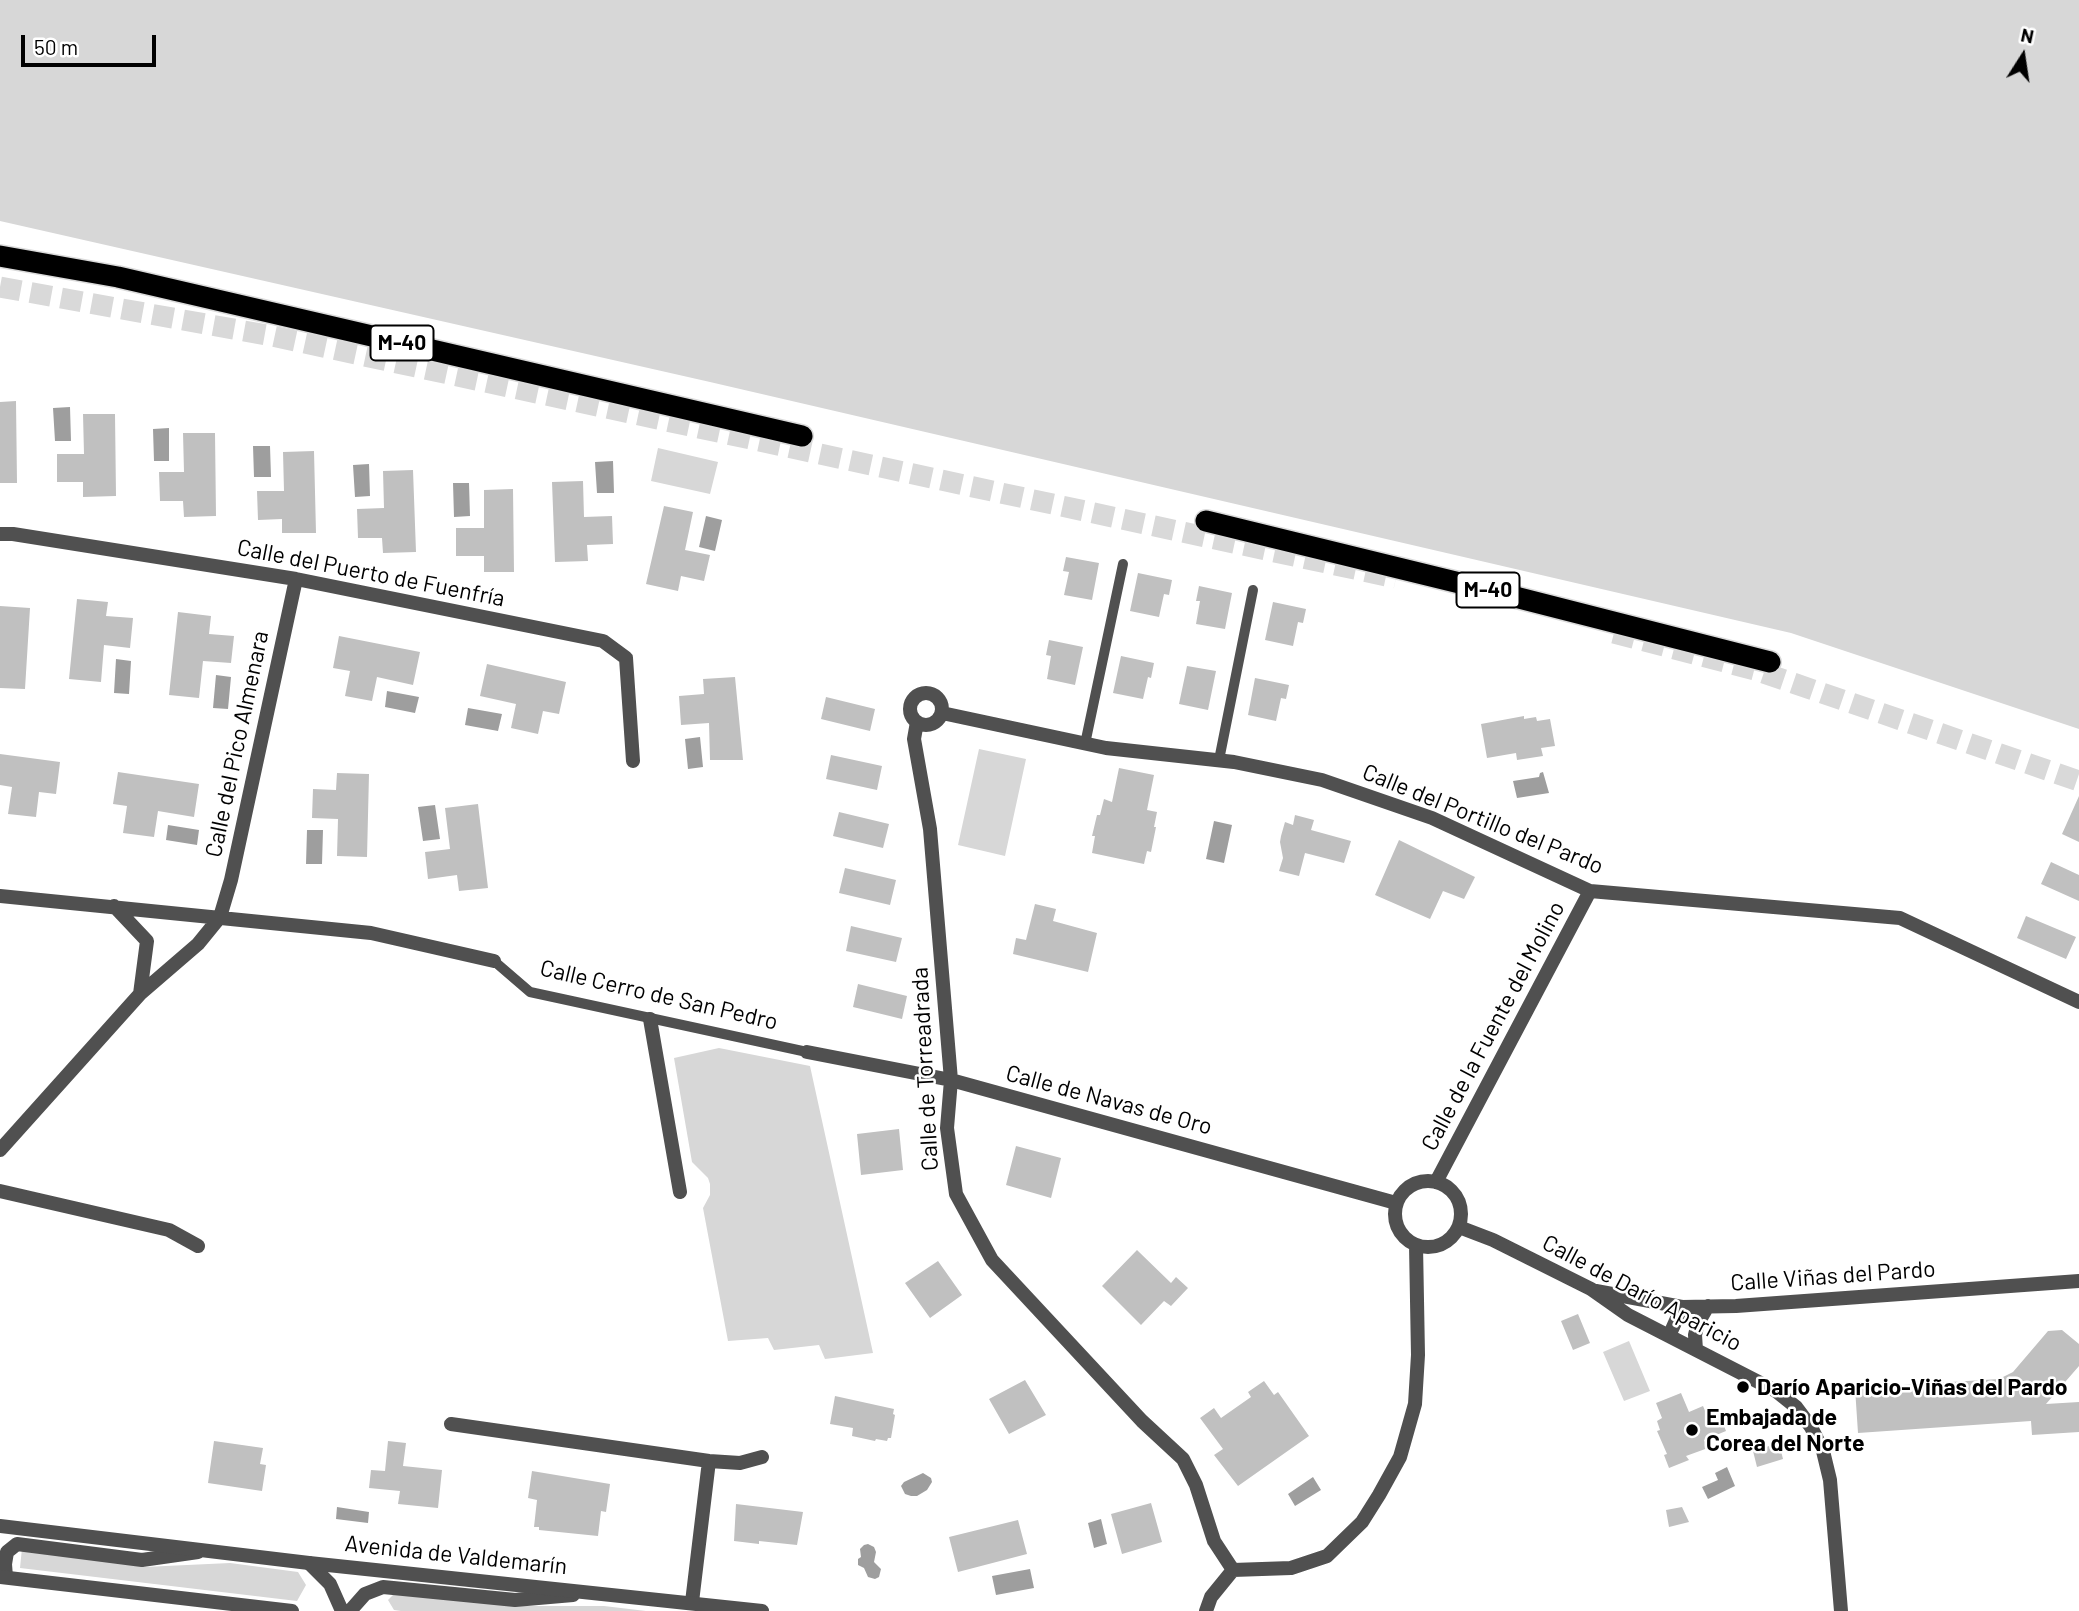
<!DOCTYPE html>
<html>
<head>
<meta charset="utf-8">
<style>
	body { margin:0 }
	#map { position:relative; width:2079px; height:1611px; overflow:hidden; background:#fff; font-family:Barlow,sans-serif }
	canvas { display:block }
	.north { position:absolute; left:1988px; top:21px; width:70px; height:70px; -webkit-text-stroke:5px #fff; paint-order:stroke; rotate:12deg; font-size:19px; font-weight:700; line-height:28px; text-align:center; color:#000 }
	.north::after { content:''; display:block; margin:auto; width:24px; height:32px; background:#000; clip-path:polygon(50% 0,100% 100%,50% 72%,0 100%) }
	.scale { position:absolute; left:21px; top:35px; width:135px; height:32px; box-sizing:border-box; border:4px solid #000; border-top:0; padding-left:9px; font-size:21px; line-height:24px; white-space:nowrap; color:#000; -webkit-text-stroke:5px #fff; paint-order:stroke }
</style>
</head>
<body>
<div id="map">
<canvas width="2079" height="1611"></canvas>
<div class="north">N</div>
<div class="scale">50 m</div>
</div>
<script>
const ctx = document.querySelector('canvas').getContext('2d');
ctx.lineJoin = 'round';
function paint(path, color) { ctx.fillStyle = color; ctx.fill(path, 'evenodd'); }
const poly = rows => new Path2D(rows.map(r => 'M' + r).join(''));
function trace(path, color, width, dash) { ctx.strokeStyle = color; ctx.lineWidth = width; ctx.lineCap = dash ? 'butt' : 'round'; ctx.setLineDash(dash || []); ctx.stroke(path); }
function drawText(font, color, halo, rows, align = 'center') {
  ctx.font = font + ' Barlow,sans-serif'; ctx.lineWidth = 5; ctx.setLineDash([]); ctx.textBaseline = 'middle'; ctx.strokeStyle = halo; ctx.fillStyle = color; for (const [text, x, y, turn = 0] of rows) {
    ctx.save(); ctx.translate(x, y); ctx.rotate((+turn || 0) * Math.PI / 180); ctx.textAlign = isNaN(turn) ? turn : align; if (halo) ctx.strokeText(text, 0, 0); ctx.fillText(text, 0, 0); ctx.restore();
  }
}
paint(poly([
	[0,0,2079,0,2079,729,1791,633,710,382,0,221],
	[658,448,718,462,710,494,651,481],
	[979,749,1026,759,1005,856,958,845],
	[719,1048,810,1066,873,1353,825,1359,819,1345,774,1350,768,1338,728,1341,703,1208,710,1195,710,1184,708,1178,692,1162,674,1058],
	[1629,1341,1650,1391,1624,1401,1603,1352],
	[22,1548,144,1567,230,1563,298,1572,306,1585,297,1601,20,1568],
	[396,1592,517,1606,604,1606,646,1611,401,1611,394,1610,388,1600]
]), '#d7d7d7');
paint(poly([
	[70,407,71,441,55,441,53,408],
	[169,428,169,461,154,461,153,429],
	[253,446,270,446,271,477,254,477],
	[613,461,614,493,597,493,595,462],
	[369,464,370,496,355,497,353,465],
	[453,483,469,483,470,516,454,517],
	[706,516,722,520,715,551,699,547],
	[116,659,131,661,129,694,114,693],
	[216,675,231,677,228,709,213,708],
	[387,691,419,697,415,713,385,707],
	[468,708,502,714,498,731,465,725],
	[700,737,703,767,688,769,685,739],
	[1543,772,1549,793,1517,798,1513,781,1539,777,1540,773],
	[435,805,440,839,423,841,418,807],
	[1214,821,1232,825,1224,863,1206,859],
	[168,825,199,830,197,845,166,840],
	[307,830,323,830,322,864,306,864],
	[1727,1467,1735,1486,1708,1499,1702,1487,1718,1480,1715,1473],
	[923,1473,931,1478,932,1482,927,1490,917,1496,911,1496,905,1494,901,1486,904,1482],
	[1313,1477,1321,1490,1295,1506,1288,1494],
	[337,1507,369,1512,368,1523,336,1519],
	[1101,1519,1107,1544,1094,1548,1088,1523],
	[868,1544,874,1547,876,1552,874,1562,881,1569,879,1577,875,1579,868,1577,864,1568,858,1565,858,1559,861,1557,860,1549,864,1545],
	[1030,1569,1034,1588,996,1595,992,1576]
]), '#9e9e9e');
paint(poly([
	[16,401,17,483,0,483,0,402],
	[83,414,115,414,116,496,83,497,83,482,57,482,57,454,84,454],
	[183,433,215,433,216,516,184,517,183,501,160,501,159,472,184,472],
	[314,451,316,533,282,533,282,519,258,520,257,491,284,491,283,452],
	[413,470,416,552,383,553,382,538,358,538,357,509,384,508,383,471],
	[583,481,584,517,612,516,613,544,587,545,588,561,555,562,552,482],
	[513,489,514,572,484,572,484,556,456,556,456,528,484,528,484,490],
	[664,506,693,512,685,550,710,555,704,581,681,576,678,591,646,584],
	[1066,557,1099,563,1092,600,1064,595,1069,572,1063,571],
	[1138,573,1172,580,1169,595,1164,594,1159,617,1130,611],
	[1199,586,1232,593,1225,629,1196,624,1200,601,1196,601],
	[77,599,108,602,106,616,133,618,130,648,104,645,101,682,69,679],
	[1273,602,1306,609,1303,623,1298,622,1293,646,1265,640],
	[0,606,30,608,25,689,0,688],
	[178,612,211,616,209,634,234,636,231,663,203,661,199,698,169,695],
	[339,636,420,652,413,685,377,677,372,701,345,696,350,671,333,668],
	[1049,640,1083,647,1075,685,1047,679,1051,656,1046,655],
	[1121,656,1154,663,1151,678,1148,677,1143,699,1113,693],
	[487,664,566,682,559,714,543,711,538,734,511,728,516,704,480,696],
	[1187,666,1216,671,1208,710,1179,704],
	[735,677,743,760,710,760,709,723,681,725,679,696,704,694,703,679],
	[1255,678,1289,685,1286,699,1281,698,1276,721,1248,715],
	[826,697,875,709,870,731,821,719],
	[1524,716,1524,719,1536,717,1537,721,1550,719,1555,746,1541,748,1543,756,1517,760,1516,753,1487,758,1481,724],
	[0,754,60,762,56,794,39,792,36,817,8,814,12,787,0,785],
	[831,755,882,766,877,790,826,779],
	[1119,768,1154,775,1147,810,1157,812,1154,827,1156,827,1151,852,1147,851,1144,864,1092,853,1095,836,1092,836,1097,815,1100,815,1104,799,1112,802],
	[118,772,199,784,194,817,158,811,154,837,123,833,127,806,113,804],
	[337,773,369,774,367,857,337,856,338,819,312,818,313,789,336,790],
	[2079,796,2079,842,2062,834],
	[478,804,488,888,459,891,457,875,428,879,425,852,450,849,445,808],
	[839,812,889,824,883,848,833,836],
	[1295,815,1314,820,1311,830,1351,841,1344,863,1305,853,1299,876,1279,871,1283,858,1280,842,1281,836,1285,822,1293,825],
	[1399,840,1475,877,1464,899,1443,891,1430,919,1375,895],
	[2051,862,2079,875,2079,901,2041,884],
	[845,868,896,880,890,905,839,893],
	[1035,904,1056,909,1053,921,1097,933,1088,972,1013,954,1016,938,1026,940],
	[2026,916,2076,937,2066,959,2017,938],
	[851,926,902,938,896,962,846,951],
	[858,984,907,996,902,1019,853,1007],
	[899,1129,903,1170,861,1175,857,1134],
	[1016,1146,1061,1158,1051,1198,1006,1185],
	[1137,1250,1171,1283,1176,1277,1188,1288,1171,1306,1164,1301,1141,1325,1102,1286],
	[938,1261,962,1295,930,1318,905,1283],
	[1578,1314,1590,1343,1573,1350,1561,1321],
	[2062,1330,2079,1344,2079,1366,2046,1404,2079,1402,2079,1432,2032,1435,2031,1421,1858,1433,1855,1388,1999,1379,2013,1372,2048,1331],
	[1025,1380,1046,1415,1009,1434,989,1399],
	[1264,1381,1274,1395,1278,1392,1309,1436,1238,1486,1214,1455,1223,1449,1200,1418,1214,1408,1221,1418,1251,1397,1248,1392],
	[1681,1393,1689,1412,1703,1406,1707,1415,1718,1411,1726,1431,1704,1440,1708,1448,1686,1456,1689,1460,1669,1468,1664,1455,1667,1454,1657,1431,1660,1430,1657,1421,1662,1418,1656,1403],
	[835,1396,894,1409,893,1414,895,1415,891,1438,888,1438,887,1441,876,1439,875,1441,852,1436,853,1428,830,1424],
	[214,1441,263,1448,260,1464,266,1465,262,1491,208,1483],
	[388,1441,406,1443,403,1466,442,1470,438,1508,398,1504,400,1491,369,1488,371,1470,385,1471],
	[1779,1443,1783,1459,1757,1467,1753,1451],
	[532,1471,610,1484,606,1512,601,1511,598,1536,539,1530,539,1527,534,1527,537,1500,528,1498],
	[1151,1503,1162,1542,1122,1554,1111,1514],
	[736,1504,803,1512,797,1545,759,1541,759,1544,734,1541],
	[1682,1507,1689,1522,1669,1527,1666,1510],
	[1018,1520,1027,1554,958,1572,949,1537]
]), '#c0c0c0');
trace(poly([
	[0,287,272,336,1396,578],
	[1614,633,1755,670,2079,781]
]), '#d9d9d9', 21, [21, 10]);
const motorway = poly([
	[0,256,118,277,802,436],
	[1206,521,1476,587,1770,662]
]);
trace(motorway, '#dbdbdb', 24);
trace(poly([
	[1085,744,1123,564],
	[1219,760,1253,590],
	[494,961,530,992,807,1052]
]), '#505050', 10);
trace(poly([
	[0,534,13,534,296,579,603,641,626,658,633,761],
	'910 709a16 16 0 1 1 32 0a16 16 0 1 1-32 0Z',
	[942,713,1106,748,1234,762,1322,780,1432,818,1590,891,1900,918,2079,1002],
	[917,722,914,739,930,829,951,1080,947,1128,956,1194,992,1260,1142,1421,1183,1459,1196,1485,1214,1541,1233,1570],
	[0,896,371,933,494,961],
	[114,906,147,941,140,994,198,944,220,917,231,880,296,579],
	[650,1019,680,1192],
	[807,1052,951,1080,1396,1203],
	[0,1150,140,994],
	'1395 1214a33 33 0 1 1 66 0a33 33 0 1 1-66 0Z',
	[1436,1182,1590,891],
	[0,1191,169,1230,198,1246],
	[1459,1227,1493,1240,1591,1289,1628,1315,1776,1391,1796,1407,1811,1427,1823,1451,1830,1480,1841,1611],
	[1596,1291,1682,1307,1736,1306,2079,1281],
	[1669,1336,1682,1307],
	[1696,1350,1695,1335,1698,1323,1708,1306],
	[451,1424,709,1461,740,1463,762,1457],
	[309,1563,330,1584,342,1611],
	[6,1577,5,1564,7,1552,17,1544,142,1560,198,1552],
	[692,1602,709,1461],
	[350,1611,365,1594,383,1587,515,1600,573,1595],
	[1206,1611,1211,1597,1233,1570,1291,1568,1327,1556,1362,1522,1379,1495,1400,1457,1415,1404,1418,1355,1416,1245]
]), '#505050', 14);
trace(poly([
	[0,1526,309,1563,762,1611],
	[0,1577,292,1611]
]), '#505050', 14);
trace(motorway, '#000', 21);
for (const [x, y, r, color] of [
	[1743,1387,7,"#000"],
	[1692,1430,7,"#000"]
]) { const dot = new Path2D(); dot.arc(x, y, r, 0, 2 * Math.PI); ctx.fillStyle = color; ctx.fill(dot); trace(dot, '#fff', 2.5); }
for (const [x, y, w] of [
	[402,343,63],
	[1488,590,63]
]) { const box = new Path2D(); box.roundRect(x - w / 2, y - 17.5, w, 35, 5); ctx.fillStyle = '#fff'; ctx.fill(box); trace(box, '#000', 2); }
drawText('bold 21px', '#000', null, [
	["M-40",402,343],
	["M-40",1488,590]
]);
drawText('23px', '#000', '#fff', [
	["Calle del Puerto de Fuenfría",371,573,11],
	["Calle del Pico Almenara",237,744,-78],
	["Calle del Portillo del Pardo",1483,819,22],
	["Calle Cerro de San Pedro",659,995,13],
	["Calle de la Fuente del Molino",1493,1026,-62],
	["Calle de Torreadrada",925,1069,-93],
	["Calle de Navas de Oro",1109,1100,15],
	["Calle Viñas del Pardo",1833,1276,-4],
	["Calle de Darío Aparicio",1642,1293,28],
	["Avenida de Valdemarín",456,1555,6]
]);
drawText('bold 23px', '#000', '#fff', [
	["Darío Aparicio-Viñas del Pardo",1757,1387],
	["Embajada de",1706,1417],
	["Corea del Norte",1706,1443]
], 'left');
</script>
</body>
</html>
